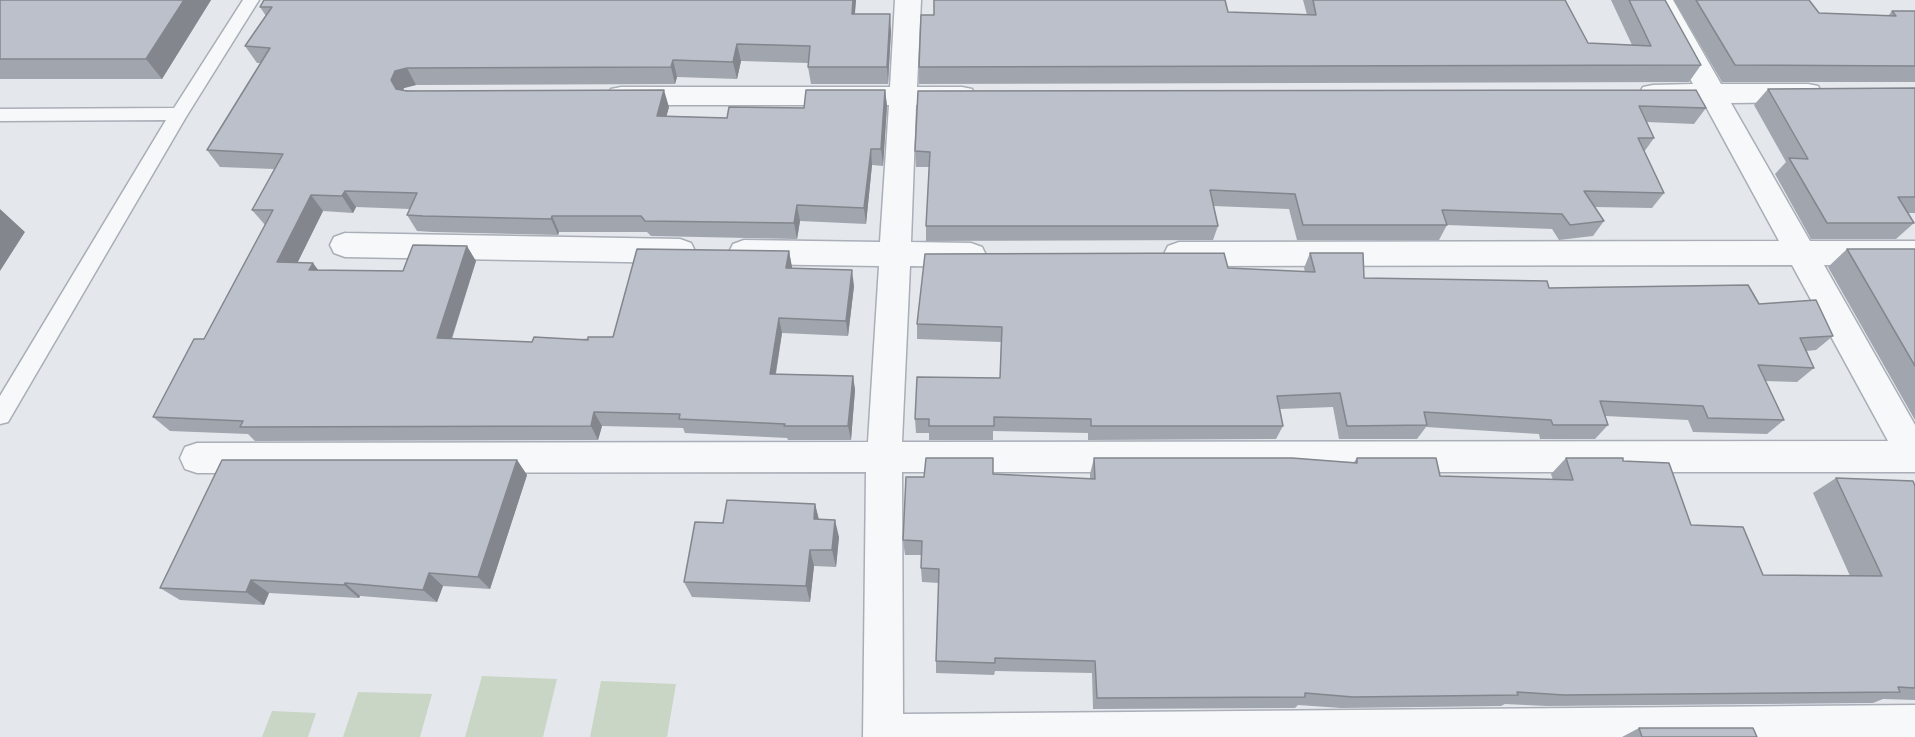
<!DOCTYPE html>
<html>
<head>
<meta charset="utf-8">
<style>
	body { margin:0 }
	canvas { display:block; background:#e4e7ec }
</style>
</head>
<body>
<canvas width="1915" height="737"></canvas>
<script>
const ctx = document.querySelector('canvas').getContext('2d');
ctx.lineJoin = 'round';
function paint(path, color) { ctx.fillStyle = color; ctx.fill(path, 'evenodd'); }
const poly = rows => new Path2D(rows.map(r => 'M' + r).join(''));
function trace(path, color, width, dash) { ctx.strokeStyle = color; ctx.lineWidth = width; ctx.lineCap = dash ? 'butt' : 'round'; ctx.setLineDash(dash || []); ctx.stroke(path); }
paint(poly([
	[482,676,557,679,543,737,465,737],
	[601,681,676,684,667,737,590,737],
	[358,692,432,694,420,737,343,737],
	[272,711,316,713,308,737,262,737]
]), '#c9d6c5');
const service = poly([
	[243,0,259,0,186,117,8,422,0,424,0,396,166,120,0,121,0,109,174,108,243,0]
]);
const minor = poly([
	[895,0,921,0,917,87,962,87,972,89,976,96,972,103,962,105,916,105,911,242,971,243,982,247,986,255,982,263,971,267,910,266,902,442,1888,441,1792,265,1179,266,1168,262,1164,254,1168,246,1179,242,1779,241,1704,103,1653,103,1643,101,1639,94,1643,87,1653,85,1693,84,1647,0,1673,0,1721,84,1808,84,1818,86,1822,93,1818,100,1808,102,1731,103,1810,241,1915,241,1915,265,1824,265,1915,425,1915,472,902,472,903,714,1915,705,1915,737,863,737,866,472,197,473,185,469,180,458,185,447,197,443,868,442,879,266,744,264,733,260,729,252,733,244,744,240,880,242,889,105,621,105,611,103,607,96,611,89,621,87,890,87,895,0],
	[345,233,680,239,691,243,695,251,691,259,680,263,345,257,334,253,330,245,334,237,345,233]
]);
trace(service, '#a9aeb7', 3);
trace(minor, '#a9aeb7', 3);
paint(service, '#f7f8fa');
paint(minor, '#f7f8fa');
paint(poly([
	[0,0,211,0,162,79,0,79],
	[856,0,855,14,891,31,888,84,811,84,808,67,808,63,741,61,737,79,677,77,675,84,416,85,404,88,403,90,669,107,666,116,727,118,804,108,885,90,887,106,883,166,872,165,866,224,800,221,797,239,651,236,647,232,559,232,558,235,433,232,417,231,407,215,410,209,356,207,353,213,323,211,297,263,318,270,403,271,476,261,452,339,532,342,613,337,789,251,792,268,854,286,848,336,782,333,776,374,853,376,855,390,851,440,788,440,787,438,685,433,683,428,602,426,598,440,255,441,248,434,170,431,153,417,204,339,265,225,252,210,274,169,220,167,207,150,261,63,257,63,245,46,266,16,260,7],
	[1303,0,1565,0,1588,43,1632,45,1611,0,1665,0,1701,65,1689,82,919,84,919,67,934,15,1228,12,1307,15],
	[1674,0,1809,0,1819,13,1888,16,1892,11,1915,11,1915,82,1722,82],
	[1915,88,1915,213,1908,213,1914,223,1896,239,1811,239,1775,174,1786,162,1754,105,1768,89],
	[1696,90,1706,108,1694,124,1647,122,1654,138,1644,152,1664,193,1652,208,1594,207,1604,221,1593,236,1559,240,1552,229,1447,225,1439,240,1297,240,1289,209,1213,206,1218,226,1213,240,926,241,926,226,929,167,916,167,915,151],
	[1847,249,1915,249,1915,420,1828,267],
	[1310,253,1364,278,1549,288,1759,304,1833,336,1816,350,1807,351,1814,368,1797,382,1765,381,1784,420,1767,434,1693,432,1688,420,1605,416,1608,425,1595,439,1540,439,1539,434,1426,427,1417,439,1339,439,1333,407,1280,409,1283,426,1276,439,1088,440,1088,433,993,431,993,440,929,440,929,433,916,433,915,419,1000,378,1001,342,917,339,917,324,1228,268,1305,272,1304,268],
	[1094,458,1354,462,1357,458,1440,476,1553,480,1551,474,1566,458,1623,461,1691,525,1763,575,1850,576,1813,493,1836,478,1915,486,1915,700,1883,699,1873,703,1547,706,1505,704,1501,706,1341,708,1298,705,1295,708,1093,709,1092,673,995,671,994,675,936,673,936,661,939,583,922,582,921,568,921,555,905,555,903,540,924,477,993,474,1090,479,1090,474],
	[517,460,527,475,490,589,443,586,437,602,360,596,359,598,269,593,264,605,180,600,160,588],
	[815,504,819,519,839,537,836,567,814,566,810,602,692,597,684,582],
	[1639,728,1757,737,1622,737]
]), '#a1a5ae');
paint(poly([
	[184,0,211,0,162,79,146,59],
	[853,0,856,0,853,31,852,14],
	[890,14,891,31,888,84,887,67],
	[737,44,741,61,737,79,733,62],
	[673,60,677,77,675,84,671,67],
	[407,68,416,85,404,88,400,97,391,80,395,71],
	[664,90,669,107,662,133,657,116],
	[885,90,887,106,883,166,881,149],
	[871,149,872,165,866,224,864,208],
	[345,191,356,207,353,213,342,196],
	[311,195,323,211,290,278,277,262],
	[797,205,800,221,797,239,794,223],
	[0,209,25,232,0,271],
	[552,216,559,232,558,235,551,219],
	[467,246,476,261,447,353,437,338],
	[789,251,792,267,789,283,786,268],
	[313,263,325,279,309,270],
	[852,270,854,286,848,336,846,321],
	[779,318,782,333,773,389,770,374],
	[853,376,855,390,851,440,848,426],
	[594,412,602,426,598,440,591,426],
	[517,460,527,475,490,589,478,577],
	[815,504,819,521,814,519],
	[835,520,839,537,836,567,832,550],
	[810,550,814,566,810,602,806,586],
	[429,573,443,586,437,602,423,590],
	[251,580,269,593,264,605,246,592],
	[345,583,360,596,359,598,344,585]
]), '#83868d');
const building = poly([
	[0,0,184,0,146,59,0,59,0,0],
	[264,0,853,0,852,14,890,14,887,67,808,67,810,46,737,44,733,62,673,60,671,67,407,68,395,71,391,80,396,89,407,91,664,90,657,116,727,118,729,107,804,108,806,90,885,90,881,149,871,149,864,208,797,205,794,223,645,221,641,216,552,216,551,219,423,216,407,215,417,193,345,191,342,196,311,195,277,262,313,263,309,270,403,271,413,245,467,246,437,338,532,342,534,337,588,340,588,337,613,337,637,249,789,251,786,268,852,270,846,321,779,318,770,374,853,376,848,426,784,426,785,424,679,419,680,414,594,412,591,426,240,427,243,421,153,417,194,339,204,339,273,210,252,210,283,154,207,150,270,48,245,46,272,7,260,7,264,0],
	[934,0,1225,0,1228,12,1316,15,1313,0,1565,0,1588,43,1651,46,1629,0,1665,0,1701,65,919,67,921,15,934,15,934,0],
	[1696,0,1809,0,1819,13,1896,16,1892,11,1915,11,1915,66,1735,65,1696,0],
	[1915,88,1915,197,1898,197,1914,223,1827,223,1789,158,1808,159,1768,89,1915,88],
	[1696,90,1706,108,1639,106,1654,138,1638,138,1664,193,1584,191,1604,221,1570,225,1562,214,1442,210,1447,225,1303,225,1295,194,1210,190,1218,226,926,226,930,152,915,151,918,91,1696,90],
	[1847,249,1915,249,1915,366,1847,249],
	[1224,253,1228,268,1315,272,1310,253,1363,253,1364,278,1547,281,1549,288,1748,285,1759,304,1816,300,1833,336,1800,338,1814,368,1758,365,1784,420,1708,418,1703,406,1600,401,1608,425,1553,425,1551,420,1424,412,1427,425,1347,426,1340,393,1277,396,1283,426,1091,426,1091,419,994,417,994,426,929,426,929,419,915,419,917,377,1000,378,1002,327,917,324,925,254,1224,253],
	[926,458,993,458,993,474,1095,479,1094,458,1292,458,1357,463,1357,458,1436,458,1440,476,1573,480,1566,458,1623,458,1623,461,1669,463,1691,525,1743,527,1763,575,1882,576,1836,478,1913,481,1915,486,1915,688,1898,687,1900,692,1564,695,1517,692,1518,695,1353,697,1305,693,1305,697,1097,698,1095,661,995,658,995,663,936,661,939,569,921,568,922,541,903,540,906,477,924,477,926,458],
	[222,460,517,460,478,577,429,573,423,590,345,583,344,585,251,580,246,592,160,588,222,460],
	[727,500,815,504,814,519,835,520,832,550,810,550,806,586,684,582,695,522,723,523,727,500],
	[1639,728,1753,728,1757,737,1642,737,1639,728]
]);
paint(building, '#bbc0ca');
trace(building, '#83868d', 1.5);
</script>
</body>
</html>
